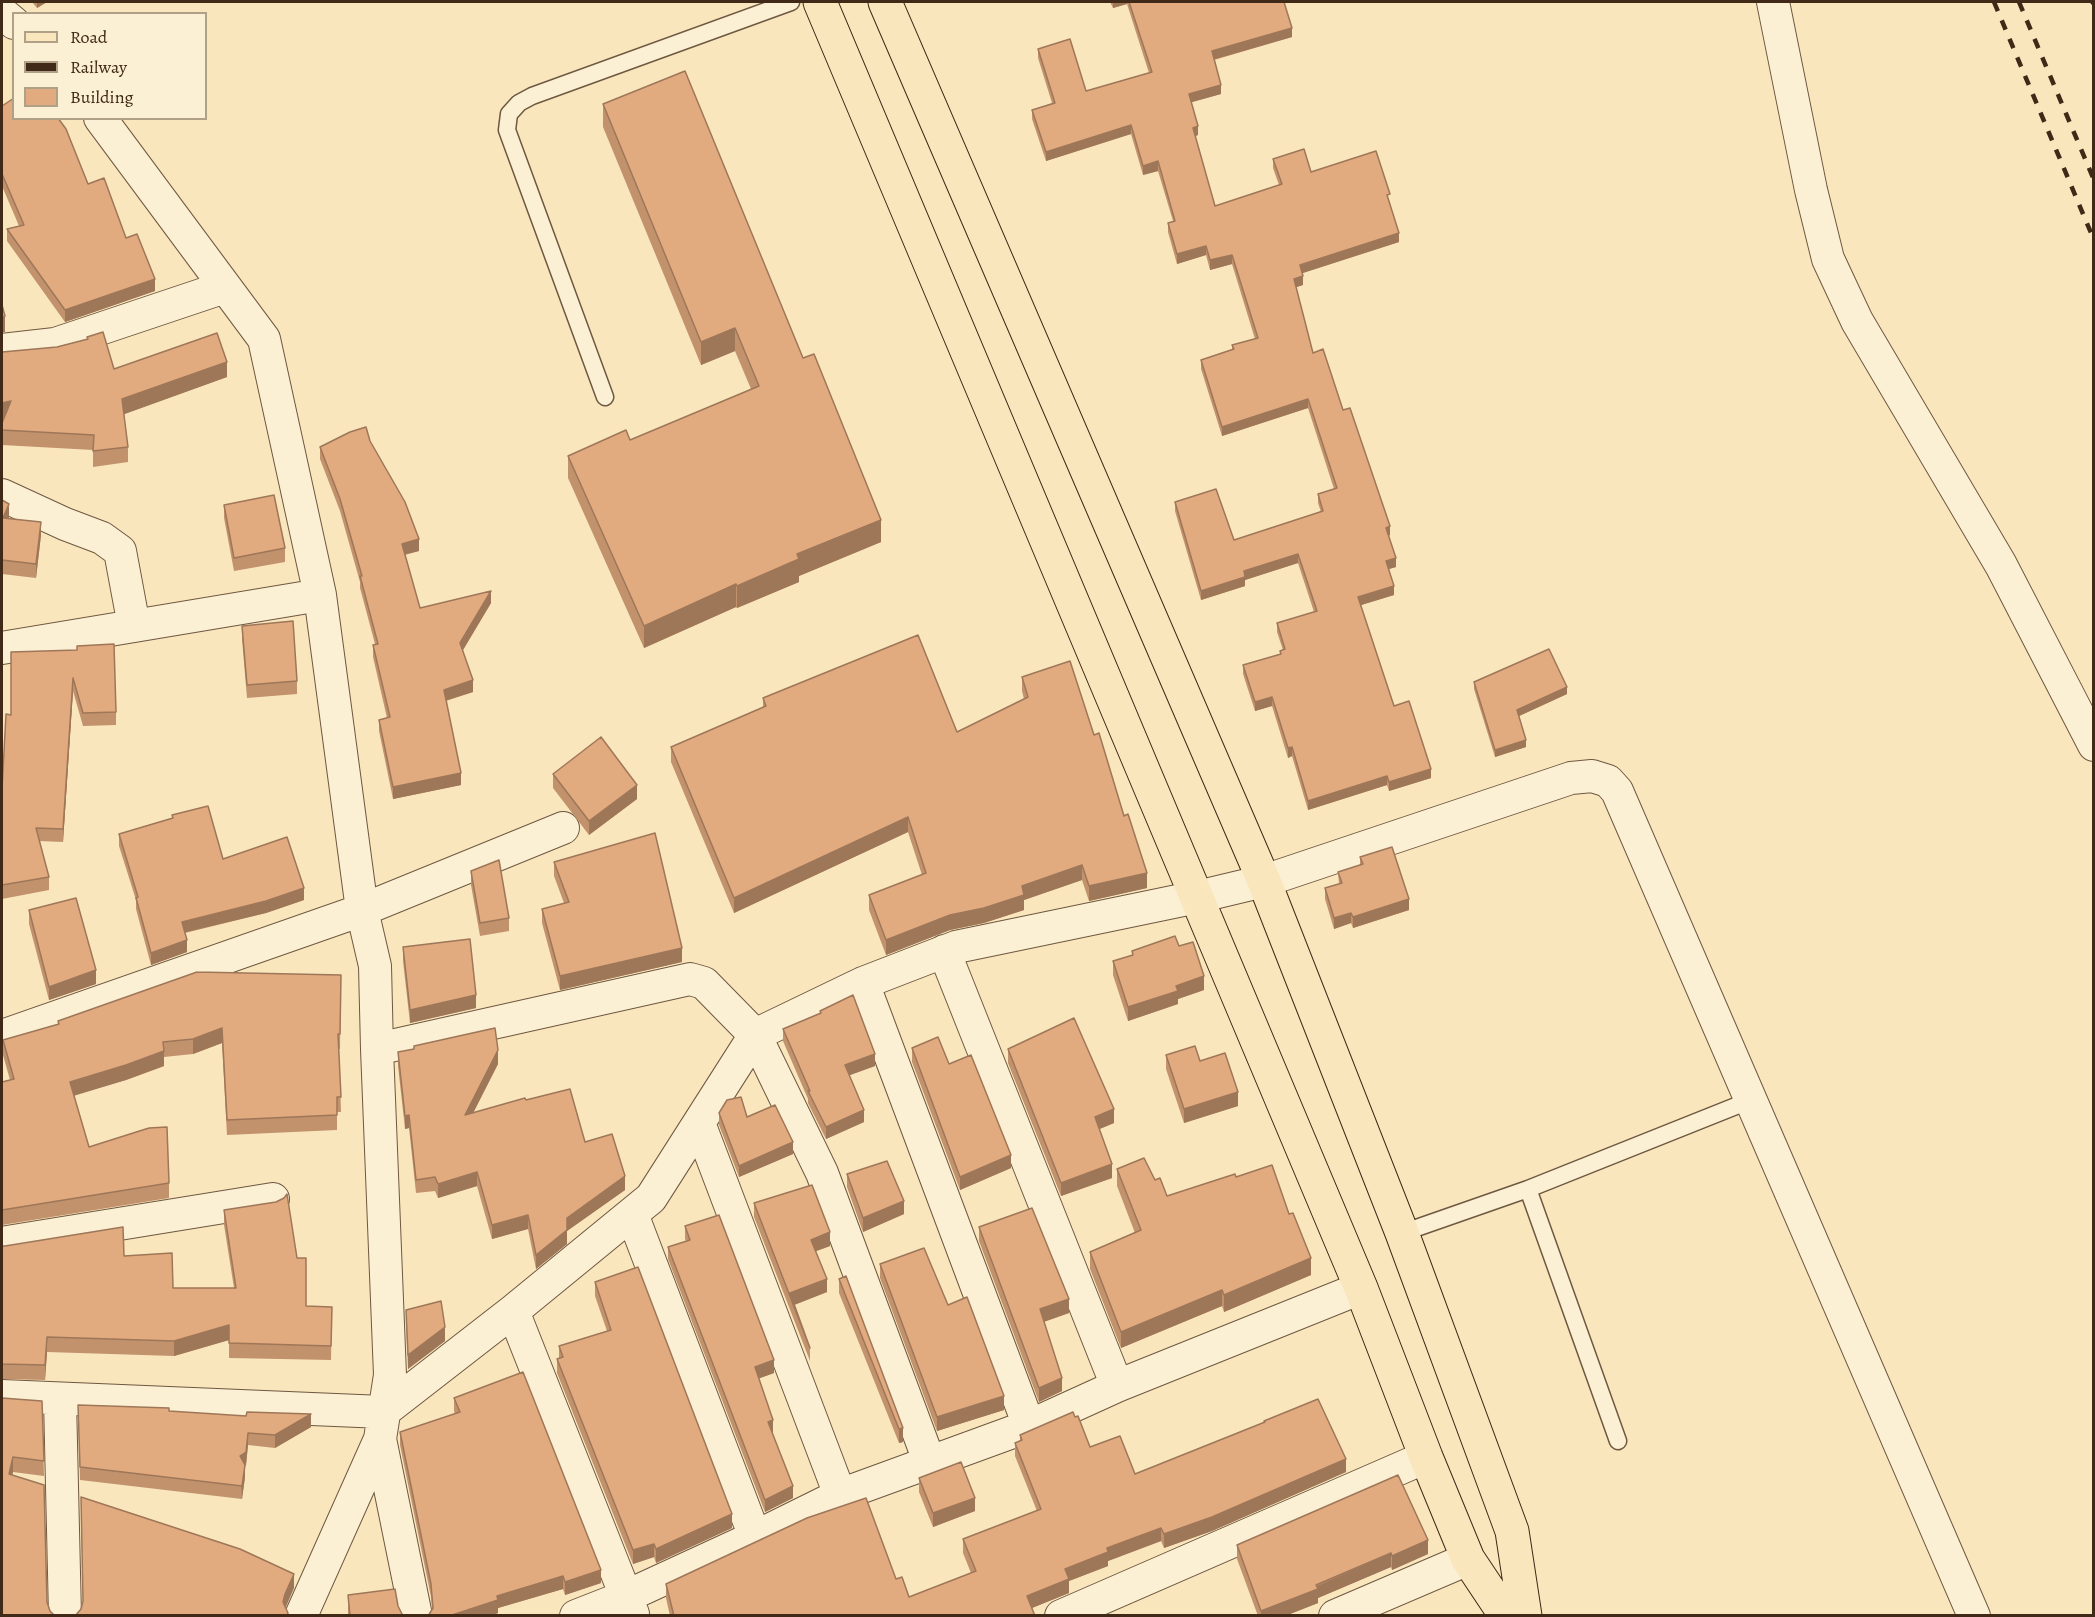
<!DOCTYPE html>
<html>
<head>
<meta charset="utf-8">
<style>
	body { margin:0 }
	#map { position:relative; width:2095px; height:1617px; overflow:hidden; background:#f9e6bd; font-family:Alegreya,serif }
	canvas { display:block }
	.frame { position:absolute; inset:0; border:3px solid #402916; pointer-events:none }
	.legend { position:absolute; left:12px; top:12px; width:195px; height:108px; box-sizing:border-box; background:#fbefd4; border:2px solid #b0a088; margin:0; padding:8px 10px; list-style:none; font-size:18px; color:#402916 }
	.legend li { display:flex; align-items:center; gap:12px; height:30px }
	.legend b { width:30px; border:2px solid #b0a088 }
</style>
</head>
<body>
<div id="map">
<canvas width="2095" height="1617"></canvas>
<div class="frame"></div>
<ul class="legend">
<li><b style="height:8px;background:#f9e6bd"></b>Road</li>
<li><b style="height:8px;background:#402916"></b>Railway</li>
<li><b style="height:16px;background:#e2aa7f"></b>Building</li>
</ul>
</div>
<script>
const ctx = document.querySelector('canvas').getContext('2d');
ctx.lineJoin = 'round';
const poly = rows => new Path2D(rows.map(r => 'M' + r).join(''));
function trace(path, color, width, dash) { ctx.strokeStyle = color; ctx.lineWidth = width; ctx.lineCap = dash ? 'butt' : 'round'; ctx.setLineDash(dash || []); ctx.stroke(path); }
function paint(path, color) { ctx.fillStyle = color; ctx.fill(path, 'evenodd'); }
const lane = poly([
	[605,397,507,130,509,114,519,103,532,96,791,2],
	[1528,1189,1618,1441],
	[1402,1233,1528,1189,1751,1100]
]);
const street = poly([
	[1773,2,1811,190,1828,259,1857,321,2001,565,2094,745],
	[2,13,14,23],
	[100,118,264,339,320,595,362,910,375,966,377,1049,390,1375,380,1439,416,1616],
	[2,350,55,344,225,287],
	[2,495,65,524,102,538,120,551,134,626],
	[2,648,320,595],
	[944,951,1117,1386],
	[863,983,1029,1426],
	[2,1036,362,910,563,828],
	[377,1049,690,979,704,983,755,1035,822,1173,929,1461],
	[699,1123,840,1495],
	[632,1214,755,1537],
	[2,1243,273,1199],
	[513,1311,633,1614],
	[2,1396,383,1412,513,1311,651,1198,755,1035,863,983,956,947,1197,897,1264,881,1571,778,1592,776,1608,781,1617,791,1974,1616],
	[60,1400,65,1616],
	[301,1616,380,1439],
	[576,1616,627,1596,755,1537,840,1495,1029,1426,1117,1386,1361,1288],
	[1061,1616,1426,1457],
	[1335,1616,1468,1559]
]);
const primary = poly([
	[820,2,1361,1288,1426,1457,1468,1559,1506,1616],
	[885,2,1264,881,1402,1233,1512,1531,1525,1616]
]);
trace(lane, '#6e5840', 19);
trace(street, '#6e5840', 34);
trace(primary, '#402916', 35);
trace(lane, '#fbefd4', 16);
trace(street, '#fbefd4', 32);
trace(primary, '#f9e6bd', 33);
trace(poly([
	[1994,2,2094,240],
	[2019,2,2094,180],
	[2092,2,2094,4]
]), '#402916', 4.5, [10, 10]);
paint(poly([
	[32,2,47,2,37,8],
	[1110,2,1284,2,1292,37,1214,60,1221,94,1191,102,1198,135,1195,136,1215,206,1279,185,1273,168,1273,159,1311,172,1390,203,1399,242,1302,273,1303,285,1296,287,1313,353,1343,410,1390,535,1388,536,1396,567,1388,569,1394,595,1361,605,1394,706,1431,778,1389,791,1387,785,1308,810,1292,756,1288,758,1272,706,1255,711,1243,674,1243,665,1280,654,1280,651,1283,650,1277,632,1277,623,1314,612,1298,563,1245,580,1245,586,1201,600,1175,511,1175,502,1234,540,1321,512,1318,503,1318,494,1334,489,1308,408,1222,436,1201,369,1201,360,1232,350,1232,345,1255,339,1232,264,1210,270,1206,255,1177,264,1168,232,1168,223,1173,221,1158,171,1143,175,1131,134,1046,161,1032,119,1032,110,1052,103,1038,58,1038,49,1086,91,1149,73,1127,4,1113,8],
	[603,104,803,358,881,542,799,576,799,582,737,608,736,607,644,648,568,478,568,456,630,440,751,389,735,351,701,365,603,127],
	[2,106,88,184,126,238,155,291,65,322,7,241,7,229,19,226,2,186],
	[87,337,114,369,227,377,124,414,128,447,128,462,93,467,93,450,2,445,2,423,4,418,4,353,57,347,87,339],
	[370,441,419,551,405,555,420,608,491,603,463,650,473,692,446,701,461,785,393,799,379,731,379,720,387,718,373,657,373,645,375,644,360,588,360,582,340,511,320,459,320,447],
	[2,500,9,518,41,535,36,578,2,574],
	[224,505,285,548,285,562,234,571,224,518],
	[242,626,297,681,297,694,247,698,242,639],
	[77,650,116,712,116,725,83,726,73,691,63,842,39,841,49,877,49,890,2,899,2,789,11,715],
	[1022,677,1094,735,1124,816,1147,888,1089,901,1082,880,1024,900,1024,910,984,923,950,930,886,955,869,910,869,895,922,875,908,832,734,913,671,762,671,747,763,707,763,698,957,732,1024,699,1022,691],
	[1474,682,1567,694,1519,716,1526,747,1495,757,1474,689],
	[553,774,637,799,589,835,553,788],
	[172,815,223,859,304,900,266,913,185,933,187,952,151,965,136,909,136,900,119,846,119,834,172,818],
	[1360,857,1409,910,1353,928,1351,923,1334,929,1325,899,1325,888,1339,884,1338,872,1360,865],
	[554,862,682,962,560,990,542,923,542,909,564,903,554,876],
	[471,871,509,918,509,931,480,936,471,885],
	[29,910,96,984,49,1000,29,924],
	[1179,946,1204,990,1178,999,1178,1004,1128,1021,1113,975,1113,961,1132,955,1132,951],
	[403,947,476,1008,410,1023,403,961],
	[341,975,340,1049,339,1049,341,1112,337,1112,337,1130,227,1135,222,1043,193,1054,164,1057,164,1066,126,1080,74,1095,89,1147,169,1183,169,1198,2,1225,2,1082,10,1080,3,1055,3,1040,58,1024,58,1021],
	[820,1011,875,1066,849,1075,864,1122,826,1139,808,1103,808,1099,783,1041,783,1029,820,1013],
	[912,1048,949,1064,1011,1168,960,1190,912,1062],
	[1008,1049,1114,1123,1099,1129,1112,1178,1061,1196,1008,1063],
	[398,1052,498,1064,473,1113,526,1100,585,1142,625,1190,567,1231,567,1244,536,1269,528,1229,492,1239,477,1186,438,1198,435,1191,416,1193,409,1128,405,1129,398,1066],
	[1166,1055,1200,1061,1238,1106,1184,1123,1166,1069],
	[719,1113,747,1117,793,1154,739,1177,719,1125],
	[1117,1169,1155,1180,1167,1196,1236,1177,1289,1214,1311,1275,1224,1312,1222,1306,1121,1348,1090,1269,1090,1252,1135,1233,1117,1186],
	[847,1174,904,1214,863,1232,847,1187],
	[754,1203,830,1246,816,1251,827,1292,794,1305,810,1348,810,1361,754,1217],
	[224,1210,297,1258,306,1306,332,1307,331,1360,229,1358,229,1340,174,1356,47,1352,45,1380,2,1379,2,1246,124,1256,173,1288,234,1288,224,1225],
	[685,1226,774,1373,759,1378,772,1433,793,1498,765,1512,668,1259,668,1247,686,1241,685,1239],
	[979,1227,1069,1313,1044,1322,1062,1391,1039,1402,979,1241],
	[880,1264,948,1305,1004,1410,937,1431,880,1278],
	[839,1279,903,1428,903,1442,899,1443,839,1293],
	[595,1282,732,1528,656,1563,654,1557,633,1564,557,1373,557,1359,559,1358,559,1346,607,1331,595,1296],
	[406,1310,445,1341,408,1369,406,1323],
	[2,1398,42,1401,44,1476,13,1472,12,1475,50,1611,2,1616],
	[454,1398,601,1583,565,1595,563,1589,498,1608,498,1613,491,1616,428,1616,432,1610,431,1597,400,1445,400,1432,455,1414,454,1411],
	[78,1405,169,1411,311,1427,275,1448,248,1445,246,1465,245,1466,245,1477,242,1499,80,1480],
	[1075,1417,1090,1447,1135,1474,1264,1423,1264,1421,1346,1472,1212,1531,1164,1548,1161,1541,1108,1561,1108,1566,1069,1581,1069,1593,1032,1608,1035,1616,670,1616,666,1598,666,1584,896,1579,909,1597,971,1573,963,1553,963,1539,1037,1511,1015,1456,1015,1443,1020,1441,1020,1435],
	[919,1478,975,1511,933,1527,919,1492],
	[1237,1545,1428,1554,1392,1570,1391,1567,1318,1598,1318,1603,1285,1616,1258,1616,1237,1559],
	[348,1595,398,1606,402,1614,404,1616,348,1616]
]), '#c2926d');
paint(poly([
	[37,2,47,2,37,8],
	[1113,2,1127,2,1127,4,1113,8],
	[1292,28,1292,37,1212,60,1212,51],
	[1221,85,1221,94,1189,103,1189,94],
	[1131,125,1131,134,1046,161,1046,152],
	[1198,126,1198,135,1193,137,1193,128],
	[1158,161,1158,171,1143,175,1143,166],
	[1399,233,1399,242,1300,274,1300,265],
	[1206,246,1206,255,1177,264,1177,254],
	[1232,255,1232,264,1210,270,1210,260],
	[1303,276,1303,285,1294,288,1294,279],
	[155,279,155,291,65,322,65,310],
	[5,316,5,332,2,332,2,317],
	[735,328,735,351,701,365,701,342],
	[227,362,227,377,122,415,122,399],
	[1308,399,1308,408,1222,436,1222,427],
	[11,401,11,416,2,419,2,403],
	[9,504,9,518,3,518],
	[881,520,881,542,799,576,799,582,737,608,737,586,797,554],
	[41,522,41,535,36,578,36,564],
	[1390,526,1390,535,1386,537,1386,528],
	[419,539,419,551,402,555,402,544],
	[1298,554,1298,563,1245,580,1245,586,1201,600,1201,591,1244,571],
	[1396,558,1396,567,1386,570,1386,561],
	[736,584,736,607,644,648,644,626],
	[1394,586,1394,595,1358,606,1358,597],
	[491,591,491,603,460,655,460,643],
	[73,678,73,691,63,842,63,829],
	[473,680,473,692,444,701,444,690],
	[1567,687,1567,694,1517,717,1517,710],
	[1272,697,1272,706,1255,711,1255,702],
	[1526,740,1526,747,1495,757,1495,750],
	[1292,747,1292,756,1288,758,1288,748],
	[1431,769,1431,778,1389,791,1389,782],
	[461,773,461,785,393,799,393,787],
	[1387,776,1387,785,1308,810,1308,801],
	[637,785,637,799,589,835,589,821],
	[908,817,908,832,734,913,734,898],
	[1082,865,1082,880,1024,900,1024,910,984,923,950,930,886,955,886,940,1022,886],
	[1147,873,1147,888,1089,901,1089,886],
	[304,888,304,900,266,913,182,933,182,922],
	[1409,899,1409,910,1353,928,1353,917],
	[1351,913,1351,923,1334,929,1334,918],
	[187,940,187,952,151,965,151,953],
	[682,948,682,962,560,990,560,976],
	[96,970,96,984,49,1000,49,987],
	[1204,976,1204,990,1178,999,1178,1004,1128,1021,1128,1007,1176,986],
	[476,995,476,1008,410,1023,410,1010],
	[222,1028,222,1043,193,1054,193,1039],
	[498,1050,498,1064,465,1129,465,1115],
	[164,1051,164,1066,126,1080,70,1097,70,1082],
	[875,1054,875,1066,845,1077,845,1065],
	[1238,1092,1238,1106,1184,1123,1184,1109],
	[1114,1109,1114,1123,1095,1131,1095,1117],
	[864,1110,864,1122,826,1139,826,1127],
	[409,1115,409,1128,405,1129,405,1116],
	[793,1142,793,1154,739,1177,739,1166],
	[1011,1155,1011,1168,960,1190,960,1177],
	[1112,1164,1112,1178,1061,1196,1061,1183],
	[477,1172,477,1186,438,1198,438,1184],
	[625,1176,625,1190,567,1231,567,1244,536,1269,536,1255,567,1218],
	[904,1201,904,1214,863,1232,863,1218],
	[528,1215,528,1229,492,1239,492,1225],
	[830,1232,830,1246,811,1253,811,1240],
	[1311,1258,1311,1275,1224,1312,1224,1295],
	[827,1279,827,1292,794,1305,790,1293],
	[1222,1290,1222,1306,1121,1348,1121,1332],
	[1069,1299,1069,1313,1040,1323,1040,1309],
	[229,1325,229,1340,174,1356,174,1341],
	[445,1327,445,1341,408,1369,408,1355],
	[47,1337,47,1352,45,1380,45,1365],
	[774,1360,774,1373,755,1380,755,1367],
	[1062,1378,1062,1391,1039,1402,1039,1388],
	[1004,1396,1004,1410,937,1431,937,1417],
	[311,1414,311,1427,275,1448,275,1435],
	[773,1420,773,1433,768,1434,768,1422],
	[903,1428,903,1442,899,1443,899,1429],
	[248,1433,248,1445,246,1465,245,1466,245,1477,242,1499,240,1456],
	[13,1457,13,1472,9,1489,9,1474],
	[1346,1459,1346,1472,1212,1531,1164,1548,1164,1534],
	[793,1486,793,1498,765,1512,765,1500],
	[975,1498,975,1511,933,1527,933,1513],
	[732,1514,732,1528,656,1563,656,1549],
	[1161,1528,1161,1541,1108,1561,1108,1566,1069,1581,1069,1593,1027,1610,1027,1596,1065,1569,1107,1548],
	[1428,1540,1428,1554,1392,1570,1392,1556],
	[654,1544,654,1557,633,1564,633,1550],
	[1391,1553,1391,1567,1318,1598,1318,1603,1285,1616,1261,1616,1261,1611],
	[601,1570,601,1583,565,1595,565,1582],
	[294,1574,294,1588,285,1609,283,1602,285,1594],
	[563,1576,563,1589,498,1608,498,1613,491,1616,449,1616,497,1596]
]), '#9e7759');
const building = poly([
	[1129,2,1284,2,1292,28,1212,51,1221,85,1189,94,1198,126,1193,128,1215,206,1282,184,1273,159,1304,149,1311,172,1376,151,1390,194,1387,195,1399,233,1300,265,1303,276,1294,279,1313,353,1323,349,1343,410,1350,408,1390,526,1386,528,1396,558,1386,561,1394,586,1358,597,1394,706,1409,701,1431,769,1389,782,1387,776,1308,801,1292,747,1288,748,1272,697,1255,702,1243,665,1281,654,1280,651,1285,649,1277,623,1317,611,1298,554,1244,571,1245,577,1201,591,1175,502,1216,489,1234,540,1323,511,1318,494,1337,488,1308,399,1222,427,1201,360,1234,349,1232,345,1258,338,1232,255,1210,260,1206,246,1177,254,1168,223,1175,221,1158,161,1143,166,1131,125,1046,152,1032,110,1055,103,1038,49,1070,39,1086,91,1152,72,1129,2],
	[685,71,803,358,814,354,881,520,797,554,799,559,737,586,736,584,644,626,568,456,626,430,630,440,759,386,735,328,701,342,603,104,685,71],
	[14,98,14,118,58,118,66,129,88,184,104,178,126,238,137,234,155,279,65,310,7,229,24,225,2,174,2,106,14,98],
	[2,305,5,316,2,317,2,305],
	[103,332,114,369,217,333,227,362,122,399,128,447,93,451,94,435,2,430,2,423,11,401,2,403,2,352,57,347,88,339,87,337,103,332],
	[366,427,370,441,405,502,419,539,402,544,420,608,491,591,460,643,473,680,444,690,461,773,393,787,379,720,390,717,373,645,378,644,360,576,362,576,340,499,320,447,350,432,366,427],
	[274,495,285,548,234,558,224,505,274,495],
	[2,500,9,504,3,518,41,522,36,564,2,560,2,500],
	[293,621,297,681,247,685,242,626,293,621],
	[918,635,957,732,1028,697,1022,677,1070,661,1094,735,1099,733,1124,816,1128,814,1147,873,1089,886,1082,865,1022,886,1024,895,984,908,950,915,886,940,869,895,926,873,908,817,734,898,671,747,766,706,763,698,918,635],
	[114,644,116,712,83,713,73,678,63,829,36,828,49,877,2,885,2,789,6,714,11,715,11,652,77,650,77,646,114,644],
	[1549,649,1567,687,1517,710,1526,740,1495,750,1474,682,1549,649],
	[601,737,637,785,589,821,553,774,601,737],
	[208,806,223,859,287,837,304,888,266,901,182,922,187,940,151,953,136,898,138,897,119,834,173,818,172,815,208,806],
	[655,833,682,948,560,976,542,909,569,902,554,862,655,833],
	[1392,847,1409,899,1353,917,1351,913,1334,918,1325,888,1342,883,1338,872,1363,864,1360,857,1392,847],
	[499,860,509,918,480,923,471,871,499,860],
	[76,898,96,970,49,987,29,910,76,898],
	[1175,936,1179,946,1193,942,1204,976,1176,986,1178,991,1128,1007,1113,961,1133,955,1132,951,1175,936],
	[470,939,476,995,410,1010,403,947,470,939],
	[197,972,341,975,340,1034,338,1034,341,1097,337,1097,337,1115,227,1120,222,1028,193,1039,163,1042,164,1051,126,1065,70,1082,89,1147,149,1128,167,1127,169,1183,2,1210,2,1082,14,1079,3,1040,59,1024,58,1021,197,972],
	[853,995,875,1054,845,1065,864,1110,826,1127,808,1091,810,1091,783,1029,821,1013,820,1011,853,995],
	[1074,1018,1114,1109,1095,1117,1112,1164,1061,1183,1008,1049,1074,1018],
	[495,1028,498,1050,465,1115,525,1098,526,1100,570,1089,585,1142,612,1134,625,1176,567,1218,567,1230,536,1255,528,1215,492,1225,477,1172,438,1184,435,1177,416,1180,409,1115,405,1116,398,1052,414,1049,414,1046,495,1028],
	[938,1037,949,1064,971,1055,1011,1155,960,1177,912,1048,938,1037],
	[1195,1046,1200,1061,1225,1053,1238,1092,1184,1109,1166,1055,1195,1046],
	[741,1097,747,1117,775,1105,793,1142,739,1166,719,1113,727,1100,741,1097],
	[1144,1158,1155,1180,1160,1178,1167,1196,1235,1174,1236,1177,1272,1165,1289,1214,1293,1213,1311,1258,1224,1295,1222,1290,1121,1332,1090,1252,1141,1230,1117,1169,1144,1158],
	[887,1161,904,1201,863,1218,847,1174,887,1161],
	[812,1185,830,1232,811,1240,827,1279,790,1293,810,1348,754,1203,812,1185],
	[287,1194,297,1258,306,1258,306,1306,332,1307,331,1346,229,1343,229,1325,174,1341,47,1337,45,1365,2,1364,2,1246,5,1246,123,1227,124,1256,172,1253,173,1288,236,1288,224,1210,276,1202,284,1198,287,1194],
	[1032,1208,1069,1299,1040,1309,1062,1378,1039,1388,979,1227,1032,1208],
	[719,1215,774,1360,755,1367,773,1420,768,1422,793,1486,765,1500,668,1247,690,1240,685,1226,719,1215],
	[924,1248,948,1305,967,1297,1004,1396,937,1417,880,1264,924,1248],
	[638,1267,732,1514,656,1549,654,1544,633,1550,557,1359,563,1357,559,1346,611,1330,595,1282,638,1267],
	[846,1276,903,1428,899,1429,839,1279,846,1276],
	[441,1301,445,1327,408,1355,406,1310,441,1301],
	[523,1372,601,1570,565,1582,563,1576,497,1596,498,1600,449,1616,428,1616,433,1608,431,1584,400,1432,460,1412,454,1398,523,1372],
	[2,1398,42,1401,44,1461,13,1457,9,1474,44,1485,47,1602,50,1611,55,1616,2,1616,2,1398],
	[1318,1399,1346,1459,1212,1517,1164,1534,1161,1528,1107,1548,1108,1552,1065,1569,1069,1579,1027,1596,1035,1616,674,1616,666,1584,807,1518,866,1498,896,1579,902,1577,909,1597,976,1571,963,1539,1041,1509,1015,1443,1022,1440,1020,1435,1073,1412,1075,1417,1078,1416,1090,1447,1120,1436,1135,1474,1265,1422,1264,1421,1318,1399],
	[78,1405,169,1408,169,1411,246,1416,247,1412,311,1414,275,1435,248,1433,246,1452,240,1456,245,1465,242,1486,80,1467,78,1405],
	[961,1462,975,1498,933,1513,919,1478,961,1462],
	[1398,1475,1428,1540,1392,1556,1391,1553,1316,1585,1318,1589,1261,1611,1237,1545,1398,1475],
	[81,1497,240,1549,294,1574,285,1594,283,1602,288,1613,287,1616,75,1616,81,1609,83,1601,81,1497],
	[395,1589,398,1606,402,1614,404,1616,350,1616,348,1595,395,1589]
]);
paint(building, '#e2aa7f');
trace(building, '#9e7759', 1.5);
</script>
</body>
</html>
